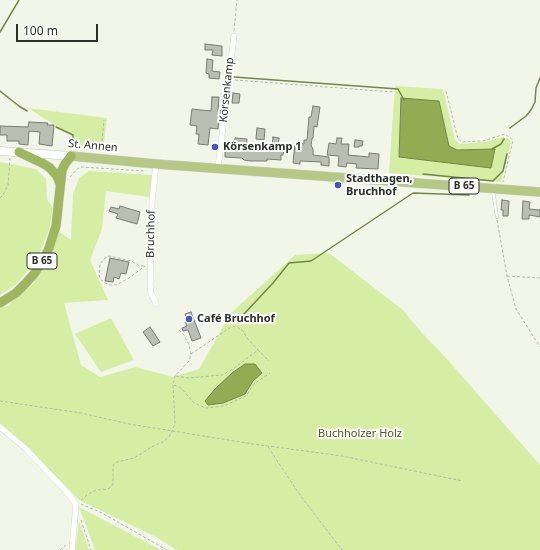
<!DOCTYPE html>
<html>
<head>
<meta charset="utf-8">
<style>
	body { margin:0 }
	#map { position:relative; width:540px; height:550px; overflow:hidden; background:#f1f6e9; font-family:"Noto Sans",sans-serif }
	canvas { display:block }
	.scale { position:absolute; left:16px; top:24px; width:82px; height:18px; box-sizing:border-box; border:2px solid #2c2e29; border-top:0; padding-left:5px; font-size:12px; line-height:14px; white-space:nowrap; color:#2c2e29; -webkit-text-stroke:3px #fff; paint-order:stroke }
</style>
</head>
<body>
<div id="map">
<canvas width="540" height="550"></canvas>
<div class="scale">100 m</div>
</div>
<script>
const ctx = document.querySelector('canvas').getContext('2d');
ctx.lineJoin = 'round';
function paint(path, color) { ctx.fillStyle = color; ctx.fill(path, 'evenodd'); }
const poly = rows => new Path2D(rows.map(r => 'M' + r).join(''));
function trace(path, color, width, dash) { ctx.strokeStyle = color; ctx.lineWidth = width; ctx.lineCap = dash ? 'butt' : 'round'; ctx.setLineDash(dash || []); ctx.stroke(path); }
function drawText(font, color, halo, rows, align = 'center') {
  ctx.font = font + ' "Noto Sans",sans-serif'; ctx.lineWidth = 4; ctx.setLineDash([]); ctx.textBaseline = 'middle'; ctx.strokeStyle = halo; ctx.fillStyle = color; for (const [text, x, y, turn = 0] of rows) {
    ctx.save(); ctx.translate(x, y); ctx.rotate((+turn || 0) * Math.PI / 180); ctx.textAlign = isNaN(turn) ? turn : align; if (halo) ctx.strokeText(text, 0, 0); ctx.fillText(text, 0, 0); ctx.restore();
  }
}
paint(poly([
	[395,86,443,89,455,140,460,144,485,142,503,137,509,139,511,143,501,182,389,173],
	[28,108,107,118,103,151,67,148,72,136],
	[0,162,36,169,46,179,47,199,53,208,49,230,37,259,25,274,14,286,0,295],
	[89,171,152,175,149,197,106,191,102,229,90,260,108,300,64,303,81,365,100,377,135,367,173,377,199,369,231,313,295,255,329,253,403,310,422,333,447,359,540,465,540,550,177,550,154,536,79,500,19,439,0,423,0,308,7,306,32,285,43,269,51,252,58,231,71,240,73,194,79,178],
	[262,373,253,381,245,394,215,389],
	[111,318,134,360,101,372,75,334],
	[79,507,161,550,95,550],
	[79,521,89,550,75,550]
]), '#d6eea3');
const water = poly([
	[401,98,439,101,449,146,457,150,495,149,491,168,399,157,401,98],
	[245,364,255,364,262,373,253,381,245,394,223,403,208,405,205,401,215,389,232,373,245,364]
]);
paint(water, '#93ac53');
trace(water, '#748646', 1);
trace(poly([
	[0,32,19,0],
	[234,77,398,89,404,100],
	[0,91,19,106,27,111],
	[56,127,73,135,73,138,69,147],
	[510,128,526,116,531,110,535,102,536,88,540,78],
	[492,149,501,144,504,139],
	[423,174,493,181,503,171,507,154],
	[244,314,273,283,289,263,311,261,413,193,469,195]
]), '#748646', 1.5);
const building = poly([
	[205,44,222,46,222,56,212,55,213,50,205,50,205,44],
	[207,59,213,60,212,71,220,72,219,79,209,78,209,74,206,73,207,59],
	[233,93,240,94,239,103,232,103,233,93],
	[212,97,219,97,218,112,220,112,218,129,210,128,208,145,198,144,199,134,196,134,197,126,190,125,192,109,211,111,212,97],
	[313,106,320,107,317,127,314,126,313,138,312,138,311,146,312,147,313,149,313,155,329,157,329,166,321,165,321,162,300,161,300,164,293,163,295,143,304,144,304,140,307,140,309,117,311,117,313,106],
	[29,122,48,123,47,125,54,125,52,146,39,144,40,132,29,131,28,145,19,144,19,141,7,141,7,135,0,135,0,126,28,127,29,122],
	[257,128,265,129,264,140,256,139,257,128],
	[273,137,279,138,278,146,283,146,284,149,283,155,281,155,281,160,267,159,267,161,250,161,244,160,242,158,225,157,225,150,227,150,227,148,234,148,235,138,247,139,246,150,259,151,259,148,264,148,264,145,272,146,273,137],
	[337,138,342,138,341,144,349,144,348,155,369,157,369,153,379,154,378,169,356,168,357,164,347,163,346,167,338,166,339,156,327,155,329,143,336,144,337,138],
	[355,140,363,141,362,146,359,146,359,147,354,147,355,140],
	[502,200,509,201,508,216,503,216,503,210,501,210,502,200],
	[523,201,530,202,529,209,540,210,540,217,529,215,529,219,522,219,523,201],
	[120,206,140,212,137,224,116,218,118,214,109,211,111,207,119,209,120,206],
	[110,258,129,262,126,274,121,273,119,279,114,277,113,282,105,281,110,258],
	[191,312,201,338,192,341,188,330,183,331,182,328,187,326,185,322,187,321,185,314,191,312],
	[150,327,160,342,153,346,143,332,150,327]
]);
paint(building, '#bbbfb3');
trace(building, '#787c71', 1);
const service = poly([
	[493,191,497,217]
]);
const minor = poly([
	[156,164,152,202,150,286,151,293,156,304],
	[218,168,234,36],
	[0,427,25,448,66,491,76,504,72,550]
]);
const secondary = poly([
	[0,151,71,156]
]);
const primary = poly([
	[71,156,156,164,540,192]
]);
const trunk = poly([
	[19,152,44,164,50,168,57,176,60,184],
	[0,303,16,293,25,284,34,274,45,257,49,248,56,226,62,170,65,164,71,156]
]);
trace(service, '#c4c8bc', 3.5);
trace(minor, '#c4c8bc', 6);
trace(secondary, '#c4c8bc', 9);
trace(primary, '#d5d5d4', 10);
trace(trunk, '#d5d5d4', 10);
trace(poly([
	[234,31,237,0],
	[235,80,393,92],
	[446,91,458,139,462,142,483,141,505,134,513,140,503,182],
	[101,151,104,120],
	[70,177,77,169,81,167,146,171],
	[0,198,3,195,8,185,10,158],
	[497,220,507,276,516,309,540,347],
	[144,266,140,266,131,261,109,256,104,259,100,264,99,275,101,280,105,283,110,285,116,285,129,278,145,266],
	[507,276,540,278],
	[191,354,231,327,236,326,244,332,246,337,258,350],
	[176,376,188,378,222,375,233,369,258,350,269,361],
	[174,385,181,388,194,403,206,408,224,406,246,396,254,384,270,373],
	[0,401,81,413,129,424,253,444,342,456,463,481],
	[268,447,300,495,342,550],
	[81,500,87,495,96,490,108,489,111,487,113,484,113,465,117,462,134,458,153,446,163,442,169,437,172,431,175,424,173,384,175,376,189,361,191,354,189,345,184,335,178,329],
	[81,504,102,513,167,550],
	[81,520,91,550],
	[60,550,66,545]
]), '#b4b8ae', 1, [3, 2]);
trace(service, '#fff', 2.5);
trace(minor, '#fff', 5.5);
trace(secondary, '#fff', 8);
trace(primary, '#b6c885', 9);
trace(trunk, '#9eb65c', 9);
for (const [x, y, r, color] of [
	[215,147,4,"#4553c8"],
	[338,185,4,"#4553c8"],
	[189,319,4,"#4553c8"]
]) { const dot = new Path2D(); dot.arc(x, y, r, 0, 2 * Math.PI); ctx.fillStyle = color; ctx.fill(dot); trace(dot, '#fff', 1.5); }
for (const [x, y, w] of [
	[464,186,30],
	[42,261,30]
]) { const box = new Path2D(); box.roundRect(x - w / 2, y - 8, w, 16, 3); ctx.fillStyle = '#fff'; ctx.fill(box); trace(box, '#2c2e29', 1); }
drawText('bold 10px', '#2c2e29', null, [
	["B 65",464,186],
	["B 65",42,261]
]);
drawText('11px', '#2c2e29', '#fff', [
	["Körsenkamp",227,90,-84],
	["St. Annen",93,146,5],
	["Bruchhof",151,234,-89]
]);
drawText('bold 11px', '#2c2e29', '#fff', [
	["Körsenkamp 1",223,147],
	["Stadthagen,",346,179],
	["Bruchhof",346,192],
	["Café Bruchhof",197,319]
], 'left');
drawText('11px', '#4b5c1c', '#fff', [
	["Buchholzer Holz",360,434]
]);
</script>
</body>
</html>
